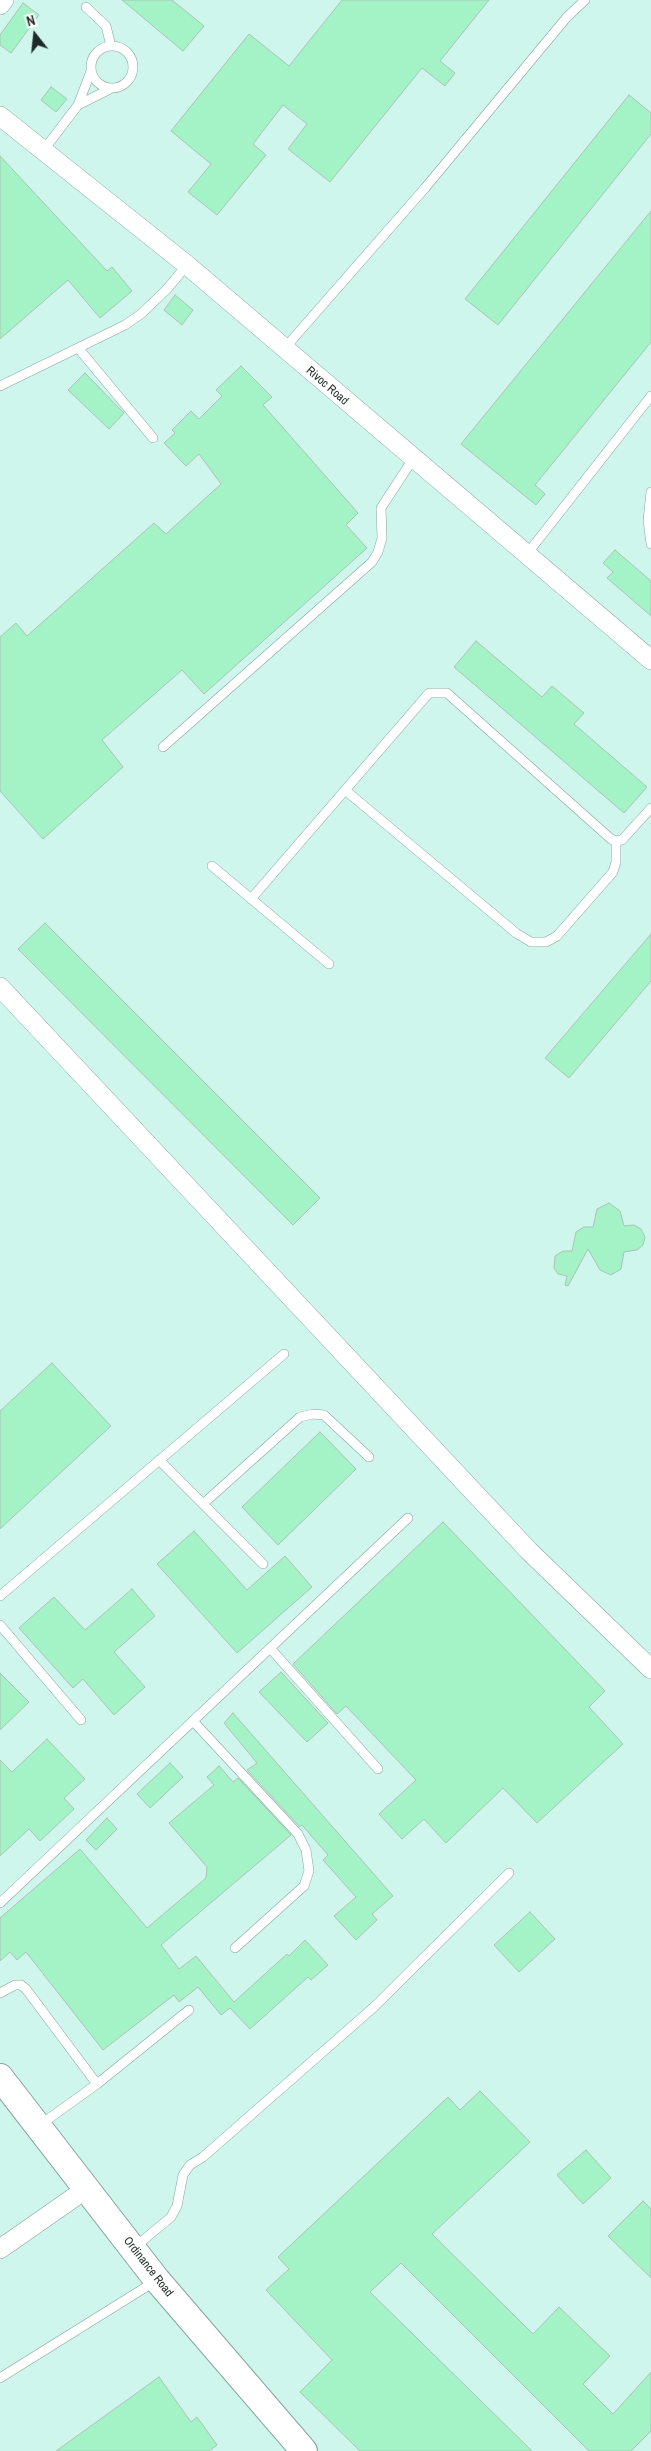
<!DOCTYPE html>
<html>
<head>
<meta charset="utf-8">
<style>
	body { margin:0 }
	#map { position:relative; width:651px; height:2451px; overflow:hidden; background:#e7fef8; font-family:"Archivo Narrow",sans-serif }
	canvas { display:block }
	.north { position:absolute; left:10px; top:10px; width:50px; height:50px; -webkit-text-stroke:4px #fff; paint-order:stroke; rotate:344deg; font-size:14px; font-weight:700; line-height:20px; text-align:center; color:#1f2a28 }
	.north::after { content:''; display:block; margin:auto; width:18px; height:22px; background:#1f2a28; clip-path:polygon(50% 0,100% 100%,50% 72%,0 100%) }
</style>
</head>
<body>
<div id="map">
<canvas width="651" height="2451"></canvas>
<div class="north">N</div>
</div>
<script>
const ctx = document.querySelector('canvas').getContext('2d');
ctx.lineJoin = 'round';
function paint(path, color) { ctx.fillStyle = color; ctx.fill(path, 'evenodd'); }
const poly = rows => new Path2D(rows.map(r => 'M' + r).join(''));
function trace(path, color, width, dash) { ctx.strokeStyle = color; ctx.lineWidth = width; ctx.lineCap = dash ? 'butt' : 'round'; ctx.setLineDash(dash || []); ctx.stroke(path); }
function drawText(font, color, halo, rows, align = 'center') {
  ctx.font = font + ' "Archivo Narrow",sans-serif'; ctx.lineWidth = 4.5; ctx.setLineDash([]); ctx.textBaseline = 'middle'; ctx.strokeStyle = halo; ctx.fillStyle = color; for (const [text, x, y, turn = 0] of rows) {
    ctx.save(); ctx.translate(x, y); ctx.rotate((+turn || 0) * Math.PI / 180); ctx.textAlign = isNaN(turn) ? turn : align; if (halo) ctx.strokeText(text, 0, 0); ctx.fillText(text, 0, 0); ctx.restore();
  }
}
paint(poly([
	[0,0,651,0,651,2451,0,2451]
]), '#cff6ec');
const building = poly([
	[122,0,172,0,204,26,183,51,122,0],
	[342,0,489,0,440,61,455,73,445,86,422,68,330,182,288,149,307,124,283,105,253,144,266,155,217,215,188,192,211,164,171,131,249,34,289,66,342,0],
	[23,3,39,15,11,53,0,45,0,35,23,3],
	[51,87,67,99,56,112,41,100,51,87],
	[629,95,651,113,651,134,498,325,465,299,629,95],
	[0,156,107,271,112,267,132,291,100,318,68,280,0,339,0,156],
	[651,211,651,342,535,485,545,494,536,505,461,444,651,211],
	[175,295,193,310,182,325,164,310,175,295],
	[241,366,272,397,263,405,358,513,346,525,367,548,204,694,182,670,102,740,123,767,43,839,0,791,0,637,16,623,27,636,154,523,166,534,221,484,199,454,186,466,164,443,175,433,172,430,191,411,199,419,222,396,216,390,241,366],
	[85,373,124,413,109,429,68,390,85,373],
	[615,550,651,581,651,616,607,578,613,572,603,563,615,550],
	[476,641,542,697,552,686,584,713,574,724,647,787,624,813,454,667,476,641],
	[45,923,320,1198,293,1225,18,949,45,923],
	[651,934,651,981,569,1078,545,1058,651,934],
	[609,1203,620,1211,624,1226,634,1225,641,1229,645,1237,643,1245,637,1250,624,1252,621,1269,611,1275,600,1270,588,1249,568,1286,565,1285,567,1276,558,1274,554,1268,555,1256,563,1251,572,1251,576,1232,584,1227,593,1227,597,1209,609,1203],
	[52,1363,111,1426,0,1529,0,1411,52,1363],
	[320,1432,356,1469,278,1545,242,1507,320,1432],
	[443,1522,605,1691,589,1707,623,1744,537,1823,503,1788,446,1843,424,1819,402,1839,379,1814,416,1780,346,1706,337,1714,293,1664,443,1522],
	[194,1531,247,1590,285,1556,312,1587,237,1653,157,1564,194,1531],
	[132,1589,155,1616,114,1652,145,1687,114,1715,83,1679,73,1688,19,1628,54,1597,85,1630,132,1589],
	[281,1672,328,1723,307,1742,259,1692,281,1672],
	[0,1673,29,1702,0,1730,0,1673],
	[233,1713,393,1896,372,1914,377,1920,356,1940,334,1916,356,1897,323,1860,328,1855,302,1825,300,1827,247,1770,257,1763,224,1723,233,1713],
	[47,1739,85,1779,64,1798,74,1809,40,1841,29,1829,0,1856,0,1760,12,1772,47,1739],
	[170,1763,183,1777,150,1808,137,1794,170,1763],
	[219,1766,233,1782,238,1778,291,1835,161,1945,179,1969,196,1956,234,2002,287,1954,289,1956,305,1940,328,1965,311,1980,308,1977,250,2029,230,2008,221,2015,198,1987,179,2002,174,1995,103,2050,26,1952,17,1960,10,1952,0,1961,0,1918,80,1849,147,1928,206,1878,207,1867,169,1823,214,1785,207,1777,219,1766],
	[107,1818,117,1829,96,1850,86,1840,107,1818],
	[530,1912,555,1939,519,1972,494,1945,530,1912],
	[480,2091,530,2142,432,2234,533,2334,559,2307,610,2356,583,2384,613,2414,651,2372,651,2431,631,2451,589,2451,401,2263,370,2292,532,2451,360,2451,300,2392,332,2360,266,2290,289,2269,278,2257,448,2097,460,2110,480,2091],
	[586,2150,611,2178,583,2204,557,2175,586,2150],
	[643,2201,651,2209,651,2278,608,2236,643,2201],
	[159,2377,191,2422,197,2417,217,2445,209,2451,56,2451,159,2377]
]);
paint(building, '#a3f3c6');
trace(building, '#acc3b5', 1);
const lane = poly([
	[86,7,106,26,111,46],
	'91 67a21 21 0 1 1 42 0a21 21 0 1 1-42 0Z',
	[78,105,112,88],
	[43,151,78,105,91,71],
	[79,349,153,438],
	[284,349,425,188,567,17,585,0],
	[0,386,125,325,141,314,167,289,187,265],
	[651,492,648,520,651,544],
	[527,554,651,396],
	[163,747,372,562,378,552,382,538,381,508,413,459],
	[345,790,516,933,531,942,546,942,557,936,613,872,616,862,616,841],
	[212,866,329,964],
	[251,899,429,693,447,693,611,839,616,841,622,840,651,808],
	[159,1460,263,1564],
	[203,1504,300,1417,313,1414,324,1415,369,1457],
	[0,1596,284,1354],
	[0,1625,81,1720],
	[270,1648,378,1769],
	[193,1721,298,1834,306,1850,309,1871,304,1886,235,1948],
	[0,1903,408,1518],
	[0,1993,15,1985,21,1985,26,1989,97,2084],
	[40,2125,97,2084,189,2010],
	[135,2247,171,2217,177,2206,183,2175,190,2165,203,2157,374,2007,509,1873],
	[0,2378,154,2282]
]);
const street = poly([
	[0,5,4,0],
	[0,116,187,265,651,660],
	[0,987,529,1551,651,1669],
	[0,2249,86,2189]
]);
const secondary = poly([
	[0,2077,157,2280,304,2451]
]);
trace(lane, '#88a49d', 10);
trace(street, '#88a49d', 20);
trace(secondary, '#88a49d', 28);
trace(lane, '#fff', 9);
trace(street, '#fff', 19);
trace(secondary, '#fff', 26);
drawText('12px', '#1f2a28', '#fff', [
	["Rivoc Road",327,386,41],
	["Ordinance Road",148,2267,52]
]);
</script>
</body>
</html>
